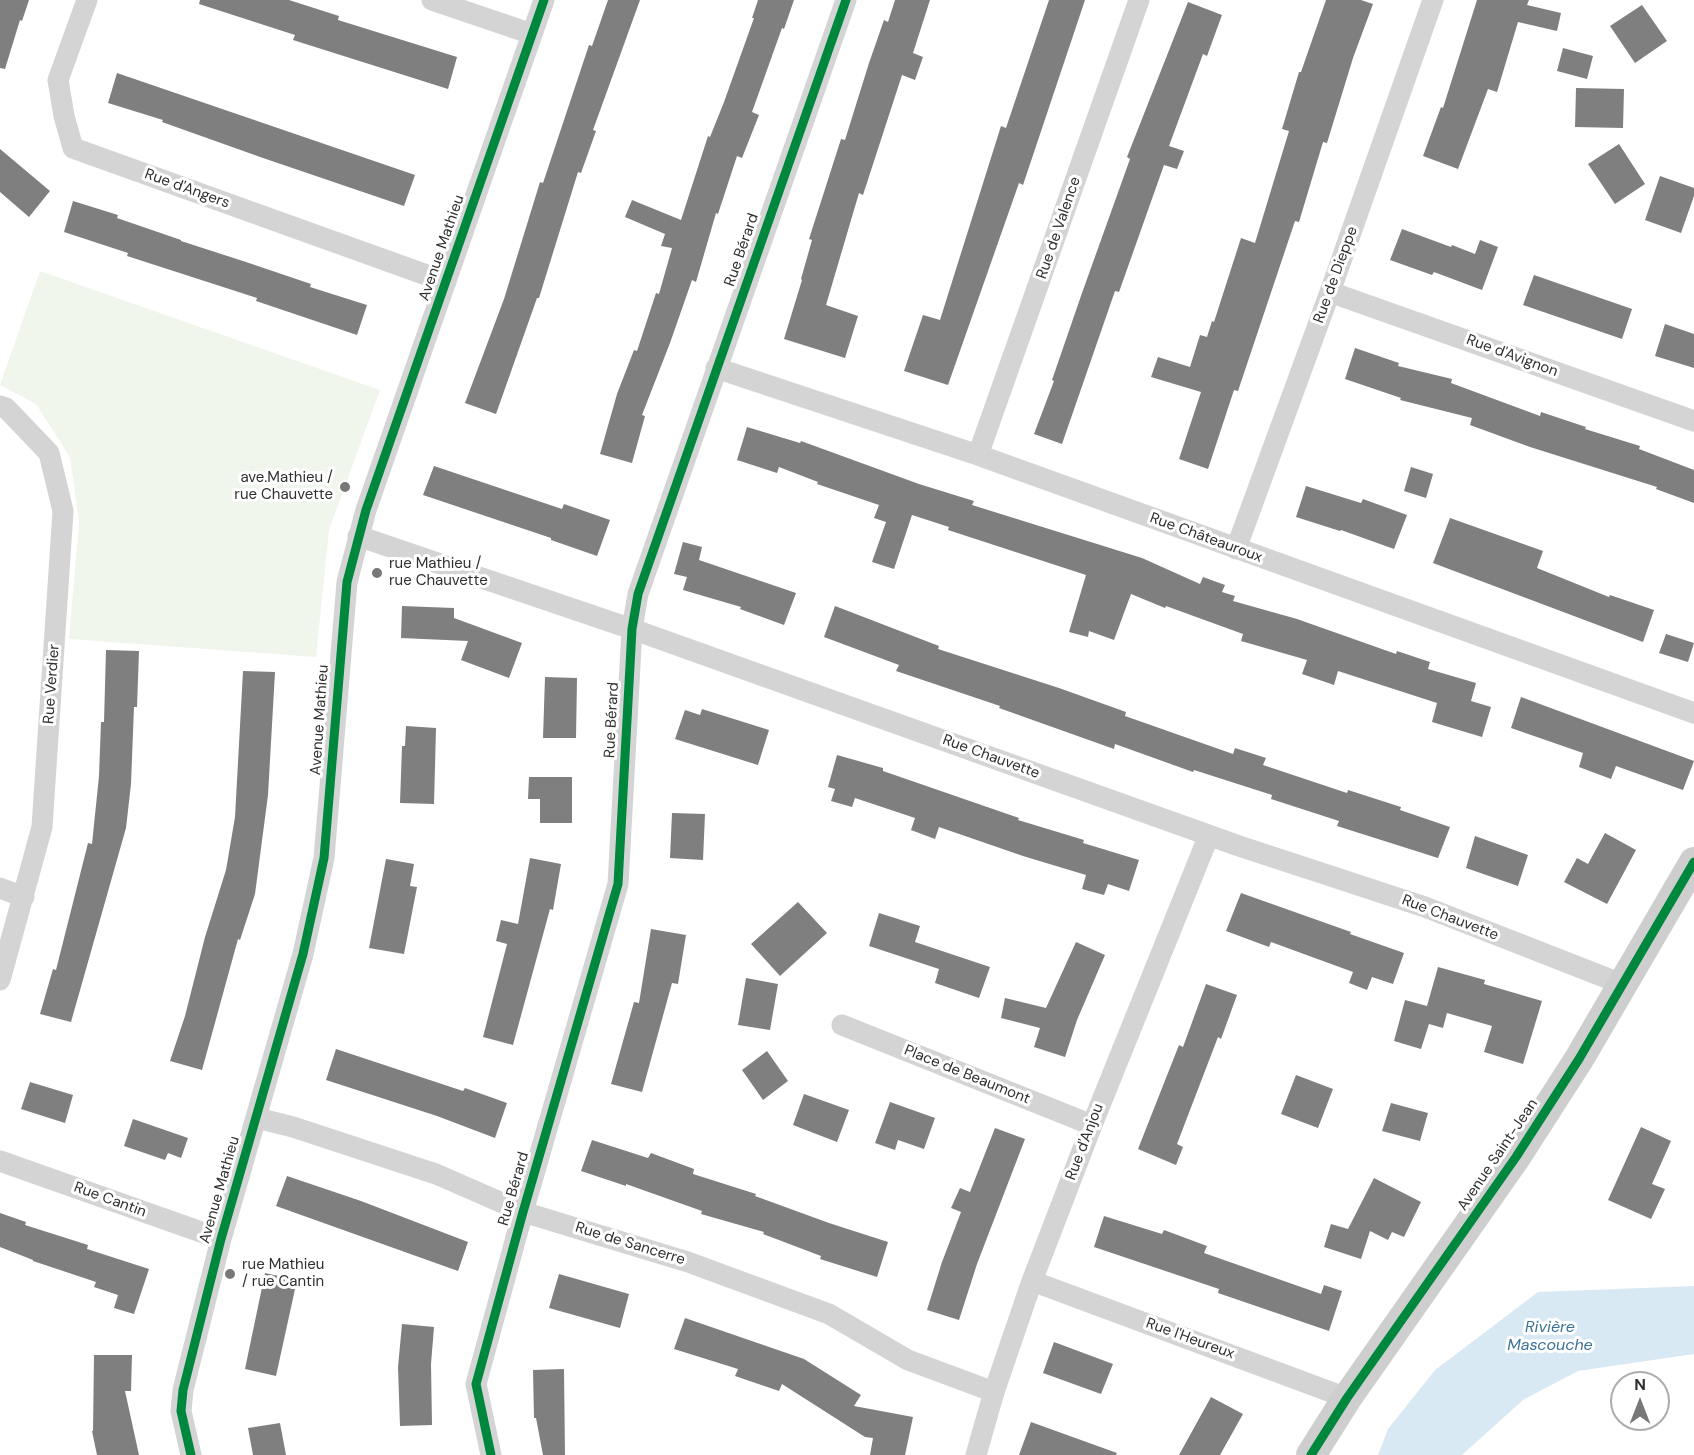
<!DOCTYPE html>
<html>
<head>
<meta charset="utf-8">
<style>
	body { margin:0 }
	#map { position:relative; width:1694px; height:1455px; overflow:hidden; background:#fff; font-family:"DM Sans",sans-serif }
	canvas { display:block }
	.north { position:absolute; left:1610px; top:1371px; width:60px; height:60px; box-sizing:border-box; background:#fff; border:2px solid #acacac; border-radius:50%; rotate:0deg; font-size:16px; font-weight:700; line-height:24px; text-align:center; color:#303030 }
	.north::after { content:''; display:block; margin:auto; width:21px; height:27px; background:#787878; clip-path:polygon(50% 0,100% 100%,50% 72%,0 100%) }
</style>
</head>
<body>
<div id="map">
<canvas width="1694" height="1455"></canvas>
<div class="north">N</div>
</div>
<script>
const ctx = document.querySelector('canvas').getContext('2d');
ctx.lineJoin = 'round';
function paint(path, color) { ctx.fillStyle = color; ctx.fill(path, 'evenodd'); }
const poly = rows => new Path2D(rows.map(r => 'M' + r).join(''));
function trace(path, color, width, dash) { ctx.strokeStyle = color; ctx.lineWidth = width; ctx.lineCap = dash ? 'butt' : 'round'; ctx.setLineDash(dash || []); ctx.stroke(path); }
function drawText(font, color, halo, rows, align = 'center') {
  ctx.font = font + ' "DM Sans",sans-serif'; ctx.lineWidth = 6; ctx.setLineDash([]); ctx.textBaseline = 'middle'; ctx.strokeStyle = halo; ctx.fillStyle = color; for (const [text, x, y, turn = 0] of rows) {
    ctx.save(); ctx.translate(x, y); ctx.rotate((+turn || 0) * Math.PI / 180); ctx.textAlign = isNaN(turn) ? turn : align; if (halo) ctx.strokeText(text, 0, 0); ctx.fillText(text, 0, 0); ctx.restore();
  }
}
paint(poly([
	[40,271,380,390,329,530,316,657,69,639,79,522,70,457,36,404,0,385]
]), '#f1f6ec');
paint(poly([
	[1694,1286,1694,1354,1578,1371,1523,1400,1462,1455,1378,1455,1388,1429,1435,1370,1538,1292]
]), '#d9e9f3');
paint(poly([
	[0,0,29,0,22,21,20,20,5,69,0,68],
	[200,0,289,0,339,16,338,20,457,57,448,89,293,40,295,35,199,4],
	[608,0,640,0,593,130,596,131,581,173,578,172,539,298,537,298,496,414,465,403,504,299,540,182,543,183,589,45,592,46],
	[758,0,794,0,784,29,782,28,752,112,759,115,742,158,737,156,718,214,716,213,696,282,692,280,670,343,642,415,645,416,632,463,600,454,617,394,634,350,637,351,656,293,659,294,672,248,661,246,665,234,625,217,632,200,681,220,708,136,710,137,724,102,754,18,752,18],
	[895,0,930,0,913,53,923,57,915,80,902,75,863,195,859,193,826,305,858,316,845,358,784,339,802,280,801,279,812,240,809,239,841,139,845,140,869,63,884,20,888,22],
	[1049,0,1085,0,1023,185,1019,183,948,385,904,371,923,315,940,320,1001,126,1006,128],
	[1326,0,1361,0,1373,4,1353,58,1327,143,1323,142,1299,222,1295,221,1238,391,1234,390,1208,469,1179,459,1201,392,1151,377,1158,357,1190,367,1200,335,1207,337,1212,321,1214,322,1241,238,1255,243,1289,131,1282,129,1299,72,1301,72],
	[1477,0,1529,0,1527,5,1561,13,1557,31,1518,22,1497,92,1488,89,1458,169,1423,156,1441,107,1443,108],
	[1188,2,1222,15,1207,56,1203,54,1169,146,1184,151,1177,169,1164,165,1119,292,1115,291,1062,444,1034,434,1054,381,1052,380,1082,293,1130,159,1127,157],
	[1642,5,1667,41,1635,63,1610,26],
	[1563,48,1593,56,1587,79,1557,71],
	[117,73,415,175,404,206,263,158,162,122,163,120,108,103],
	[1576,88,1624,89,1623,128,1575,127],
	[1619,144,1645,184,1615,204,1588,164],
	[0,149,50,191,29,217,0,192],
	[1660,176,1694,188,1694,196,1681,233,1645,220],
	[73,201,118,215,117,218,181,240,181,241,246,262,311,284,310,287,367,305,357,335,256,301,257,298,127,256,128,253,64,232],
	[1402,229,1451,247,1452,245,1475,254,1480,240,1498,247,1482,290,1434,272,1432,275,1390,260],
	[1534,275,1632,309,1622,339,1523,305],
	[1665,324,1694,334,1694,368,1655,356],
	[1355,348,1399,363,1398,366,1452,379,1451,383,1540,416,1541,412,1586,427,1585,429,1640,446,1639,449,1694,470,1694,503,1656,489,1657,487,1530,447,1470,425,1472,418,1400,400,1401,398,1345,379],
	[747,427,800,443,801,441,919,484,974,501,972,505,1142,558,1200,584,1203,577,1225,585,1222,592,1235,596,1233,601,1297,619,1396,654,1397,651,1430,662,1428,669,1476,683,1471,701,1491,707,1482,737,1432,722,1437,703,1338,671,1334,685,1302,674,1307,660,1241,641,1243,634,1166,606,1165,608,1131,594,1114,640,1089,631,1088,637,1069,632,1086,575,948,530,949,527,912,515,894,569,872,562,886,522,874,518,879,505,817,484,818,482,779,467,777,473,737,460],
	[434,466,562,509,564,504,610,520,597,556,551,540,551,538,423,495],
	[1411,467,1433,474,1426,498,1404,491],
	[1306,486,1361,503,1363,499,1407,515,1394,549,1341,530,1340,531,1296,517],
	[1450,518,1543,551,1537,568,1609,597,1610,595,1654,610,1643,642,1433,563],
	[683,542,702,547,699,560,796,593,784,625,740,609,741,607,683,590,687,577,674,574],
	[402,606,454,608,454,618,522,643,509,678,461,660,468,641,401,638],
	[835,606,939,646,938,649,1059,688,1126,712,1125,716,1233,754,1235,748,1266,758,1263,765,1347,793,1348,790,1401,807,1400,810,1450,827,1438,858,1337,826,1339,821,1271,799,1272,795,1194,770,1193,772,1115,744,1114,749,999,708,1000,706,896,671,899,665,824,637],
	[1666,634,1694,643,1688,662,1659,653],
	[106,650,139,651,137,707,134,707,131,784,126,828,71,1022,40,1014,53,969,56,970,88,843,92,844,99,776,101,722,104,722],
	[243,671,275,672,268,795,255,894,240,940,238,939,202,1070,170,1061,185,1016,205,937,226,870,235,817],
	[545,677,577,678,576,738,543,738],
	[1521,697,1694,761,1683,790,1616,766,1611,779,1579,767,1583,753,1511,728],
	[702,709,769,730,758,765,675,739,685,710,700,715],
	[406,726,436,728,434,804,400,803,402,746,405,746],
	[837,755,883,768,883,771,1019,818,1018,820,1084,840,1083,843,1139,860,1129,891,1108,884,1104,895,1082,889,1086,875,1023,856,939,827,935,839,911,830,915,818,855,798,852,807,831,801,835,789,828,787],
	[529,777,572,777,572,823,540,823,540,799,528,799],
	[672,813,705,814,703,860,670,858],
	[1605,833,1636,850,1607,904,1564,882,1577,858,1588,864],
	[1475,836,1528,855,1518,886,1466,868],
	[530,858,561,864,553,910,550,909,513,1045,483,1037,507,944,496,941,501,920,518,924],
	[386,859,414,864,410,886,417,887,404,954,369,948],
	[1241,893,1351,932,1350,934,1404,953,1393,984,1372,977,1367,990,1349,983,1353,972,1271,942,1269,947,1226,931],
	[798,902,827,933,780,976,751,944],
	[879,913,920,926,915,942,990,967,979,998,935,983,939,969,869,946],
	[651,929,686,935,678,984,672,983,642,1092,611,1084,634,1002,639,1003],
	[1076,942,1105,955,1077,1020,1065,1057,1034,1047,1040,1028,1001,1018,1005,998,1046,1008],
	[1438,967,1485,980,1484,984,1542,1001,1523,1064,1484,1052,1492,1026,1447,1013,1443,1028,1429,1024,1421,1049,1394,1041,1405,1000,1427,1006],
	[746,978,778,984,770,1030,738,1025],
	[1206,984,1237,995,1221,1039,1218,1037,1177,1144,1183,1147,1176,1165,1138,1149,1179,1045,1183,1047],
	[336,1049,463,1091,465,1088,507,1103,495,1138,437,1116,326,1080],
	[767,1051,788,1081,763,1100,742,1070],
	[1296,1075,1333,1089,1318,1128,1281,1114],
	[30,1082,73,1095,65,1123,21,1109],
	[804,1094,849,1110,837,1142,793,1125],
	[890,1102,935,1118,924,1149,898,1140,895,1150,875,1143],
	[1391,1103,1428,1113,1420,1141,1382,1131],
	[133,1119,188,1138,181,1158,168,1153,165,1160,124,1146],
	[1641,1127,1671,1141,1652,1184,1665,1189,1651,1219,1608,1200],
	[995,1128,1025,1139,977,1264,959,1320,927,1310,942,1262,961,1212,951,1208,960,1188,970,1192],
	[592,1140,648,1158,651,1153,694,1169,693,1174,756,1194,755,1196,829,1223,888,1242,877,1277,820,1259,821,1256,763,1234,764,1232,701,1214,702,1211,626,1184,626,1186,581,1171],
	[287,1176,361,1201,468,1242,458,1271,276,1206],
	[1374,1178,1421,1202,1404,1237,1392,1232,1388,1240,1370,1231,1361,1259,1324,1247,1331,1224,1348,1229],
	[0,1213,26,1222,25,1225,88,1245,87,1249,149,1269,134,1314,114,1308,118,1295,94,1287,96,1282,33,1261,33,1260,0,1247],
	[1104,1216,1162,1234,1164,1230,1207,1246,1204,1253,1321,1294,1324,1285,1342,1291,1329,1331,1218,1293,1219,1289,1094,1247],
	[265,1273,297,1280,276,1376,245,1369],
	[559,1274,629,1294,620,1328,549,1308],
	[685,1318,804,1359,861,1395,854,1406,913,1417,905,1455,870,1455,873,1438,865,1437,782,1384,779,1391,735,1376,738,1369,674,1349],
	[402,1324,434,1327,431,1364,432,1425,400,1426,398,1367],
	[1054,1342,1113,1364,1101,1394,1043,1373],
	[94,1355,132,1355,131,1391,125,1391,139,1455,97,1455,92,1431,93,1431],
	[564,1369,565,1455,543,1455,536,1418,534,1418,533,1370],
	[1211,1397,1243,1414,1220,1455,1179,1455],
	[1031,1422,1117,1453,1116,1455,1019,1455],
	[280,1423,286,1455,253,1455,248,1428]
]), '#7f7f7f');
trace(poly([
	[87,0,58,80,64,116,73,148,446,282],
	[432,0,532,34],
	[1330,292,1694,421],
	[716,368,978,455,1694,713],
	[0,406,6,408,49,453,63,511,42,827,0,980],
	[978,455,1139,0],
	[358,536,632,629,1239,846,1425,907,1622,984],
	[1236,549,1330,292,1433,0],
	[0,888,24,897],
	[842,1025,1092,1125],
	[257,1118,293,1127,436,1174,523,1212,688,1262,829,1314,908,1360,994,1392],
	[0,1161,221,1239],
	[1032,1281,1347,1398],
	[191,1455,181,1411,183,1390,221,1239,303,954,324,858,347,582,366,510,544,0],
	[491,1455,476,1384,523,1212,618,884,632,629,638,594,846,0],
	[976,1455,994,1392,1032,1281,1092,1125,1209,835]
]), '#d4d4d4', 21);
trace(poly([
	[1311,1455,1347,1398,1516,1157,1579,1059,1694,862]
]), '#cecece', 30);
trace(poly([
	[191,1455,181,1411,183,1390,221,1239,303,954,324,858,347,582,366,510,544,0],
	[491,1455,476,1384,523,1212,618,884,632,629,638,594,846,0],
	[1311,1455,1347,1398,1516,1157,1579,1059,1694,862]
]), '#00873e', 9);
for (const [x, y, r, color] of [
	[345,487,6,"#787878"],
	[377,573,6,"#787878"],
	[230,1274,6,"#787878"]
]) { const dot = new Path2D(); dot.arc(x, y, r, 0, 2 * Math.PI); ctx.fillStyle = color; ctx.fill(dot); trace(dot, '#fff', 2); }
drawText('15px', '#303030', '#fff', [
	["Rue d'Angers",187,189,20],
	["Rue de Valence",1059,228,-71],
	["Avenue Mathieu",442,248,-71],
	["Rue Bérard",742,250,-71],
	["Rue de Dieppe",1336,275,-70],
	["Rue d'Avignon",1512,356,20],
	["Rue Châteauroux",1206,538,20],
	["Rue Verdier",52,684,-86],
	["Avenue Mathieu",320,720,-86],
	["Rue Bérard",612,720,-87],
	["Rue Chauvette",991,757,20],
	["Rue Chauvette",1450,918,21],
	["Place de Beaumont",967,1075,22],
	["Rue d'Anjou",1085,1142,-69],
	["Avenue Saint-Jean",1498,1155,-56],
	["Rue Bérard",514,1189,-74],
	["Avenue Mathieu",220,1190,-74],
	["Rue Cantin",110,1200,20],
	["Rue de Sancerre",630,1244,17],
	["Rue l'Heureux",1190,1339,20]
]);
drawText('15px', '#303030', '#fff', [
	["ave.Mathieu /",333,478,"right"],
	["rue Chauvette",333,495,"right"],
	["rue Mathieu /",389,564],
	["rue Chauvette",389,581],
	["rue Mathieu",242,1265],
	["/ rue Cantin",242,1282]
], 'left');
drawText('italic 16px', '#397397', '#fff', [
	["Rivière",1550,1328],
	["Mascouche",1550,1346]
]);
</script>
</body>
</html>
